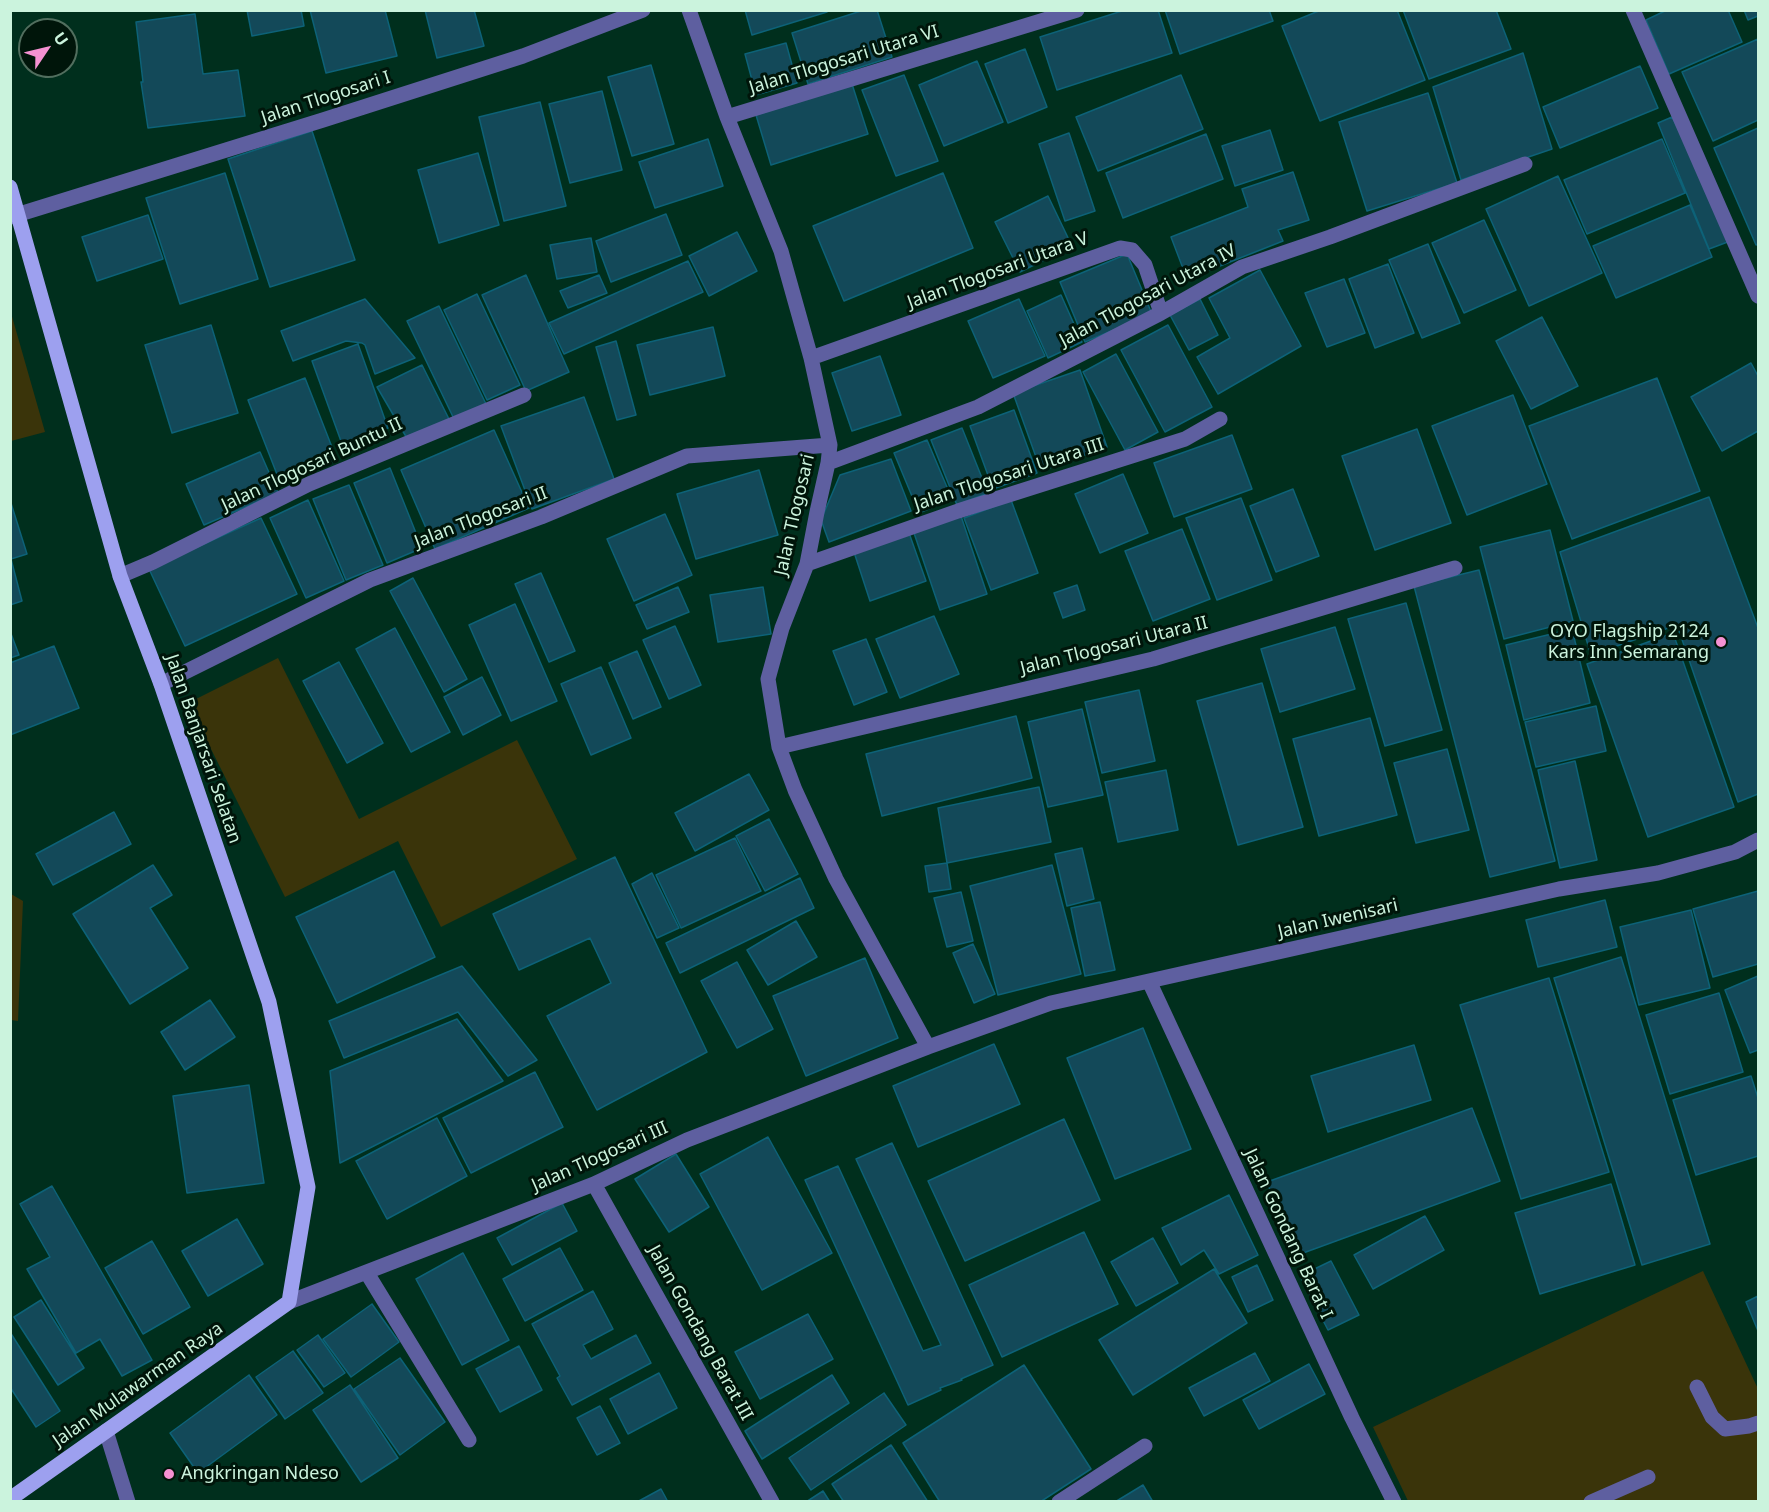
<!DOCTYPE html>
<html>
<head>
<meta charset="utf-8">
<style>
	body { margin:0 }
	#map { position:relative; width:1769px; height:1512px; overflow:hidden; background:#002f1d; font-family:"Noto Sans",sans-serif }
	canvas { display:block }
	.frame { position:absolute; inset:0; border:12px solid #cbf3dd; pointer-events:none }
	.north { position:absolute; left:18px; top:18px; width:60px; height:60px; box-sizing:border-box; background:#00150a; border:2px solid #516e5e; border-radius:50%; rotate:55deg; font-size:16px; font-weight:700; line-height:24px; text-align:center; color:#cbf3dd }
	.north::after { content:''; display:block; margin:auto; width:21px; height:27px; background:#f591d2; clip-path:polygon(50% 0,100% 100%,50% 72%,0 100%) }
</style>
</head>
<body>
<div id="map">
<canvas width="1769" height="1512"></canvas>
<div class="frame"></div>
<div class="north">U</div>
</div>
<script>
const ctx = document.querySelector('canvas').getContext('2d');
ctx.lineJoin = 'round';
function paint(path, color) { ctx.fillStyle = color; ctx.fill(path, 'evenodd'); }
const poly = rows => new Path2D(rows.map(r => 'M' + r).join(''));
function trace(path, color, width, dash) { ctx.strokeStyle = color; ctx.lineWidth = width; ctx.lineCap = dash ? 'butt' : 'round'; ctx.setLineDash(dash || []); ctx.stroke(path); }
function drawText(font, color, halo, rows, align = 'center') {
  ctx.font = font + ' "Noto Sans",sans-serif'; ctx.lineWidth = 6; ctx.setLineDash([]); ctx.textBaseline = 'middle'; ctx.strokeStyle = halo; ctx.fillStyle = color; for (const [text, x, y, turn = 0] of rows) {
    ctx.save(); ctx.translate(x, y); ctx.rotate((+turn || 0) * Math.PI / 180); ctx.textAlign = isNaN(turn) ? turn : align; if (halo) ctx.strokeText(text, 0, 0); ctx.fillText(text, 0, 0); ctx.restore();
  }
}
paint(poly([
	[11,313,45,432,11,441,10,441],
	[278,658,359,819,517,740,577,859,441,927,398,841,285,897,188,703],
	[11,894,23,901,18,1021,11,1020],
	[1703,1271,1758,1389,1758,1501,1408,1501,1373,1427]
]), '#3a340a');
const building = poly([
	[247,10,301,10,304,26,252,36,247,10],
	[310,10,385,10,397,56,326,73,310,10],
	[425,10,474,10,484,46,437,58,425,10],
	[745,10,827,10,827,12,752,35,745,10],
	[864,10,877,10,892,57,808,84,792,33,864,10],
	[1125,10,1158,10,1172,53,1057,90,1040,37,1125,10],
	[1165,10,1269,10,1273,21,1180,54,1165,10],
	[1321,10,1397,10,1425,80,1320,121,1282,26,1321,10],
	[1403,10,1496,10,1511,49,1429,79,1403,10],
	[1667,10,1728,10,1742,42,1669,74,1646,20,1667,10],
	[1744,10,1758,10,1758,16,1748,20,1744,10],
	[195,14,203,74,238,70,245,116,148,128,141,82,143,82,136,22,195,14],
	[1758,39,1758,120,1713,141,1682,72,1758,39],
	[786,43,797,83,756,95,745,54,786,43],
	[1025,49,1047,107,1008,123,985,64,1025,49],
	[1523,53,1552,149,1461,180,1433,87,1523,53],
	[977,61,1003,122,944,146,919,85,977,61],
	[651,65,674,144,632,156,608,77,651,65],
	[1640,66,1658,108,1560,148,1543,107,1640,66],
	[904,75,938,161,896,176,862,90,904,75],
	[1181,75,1203,129,1098,171,1076,117,1181,75],
	[852,84,868,134,771,165,756,115,852,84],
	[602,91,622,170,570,183,549,104,602,91],
	[1428,93,1457,183,1367,211,1339,122,1428,93],
	[540,102,566,206,504,221,479,117,540,102],
	[1672,117,1733,240,1709,249,1658,123,1672,117],
	[1758,128,1758,244,1756,245,1714,148,1758,128],
	[1270,130,1283,170,1235,186,1222,146,1270,130],
	[312,131,355,260,270,287,228,159,312,131],
	[1069,133,1095,211,1065,221,1039,144,1069,133],
	[1206,134,1223,179,1123,218,1106,173,1206,134],
	[708,139,723,186,655,208,639,162,708,139],
	[1662,139,1685,193,1587,234,1564,180,1662,139],
	[478,153,499,225,439,243,418,170,478,153],
	[1293,172,1309,220,1278,230,1283,241,1187,279,1171,237,1248,207,1242,189,1293,172],
	[225,173,258,279,180,304,146,198,225,173],
	[943,173,973,248,844,301,813,226,943,173],
	[1558,176,1602,273,1529,306,1486,209,1558,176],
	[1048,196,1072,246,1020,272,995,222,1048,196],
	[1690,205,1712,257,1616,298,1593,246,1690,205],
	[666,214,682,255,611,282,596,241,666,214],
	[148,215,163,259,97,281,82,237,148,215],
	[1484,220,1516,290,1464,313,1432,243,1484,220],
	[737,232,757,271,709,296,689,256,737,232],
	[591,238,597,272,557,279,550,245,591,238],
	[1428,244,1460,323,1422,338,1389,260,1428,244],
	[1127,254,1152,314,1085,342,1060,282,1127,254],
	[688,261,703,292,564,354,549,323,688,261],
	[1388,264,1414,333,1375,348,1349,279,1388,264],
	[1260,270,1301,346,1218,394,1197,357,1230,338,1209,298,1260,270],
	[526,275,569,372,526,391,482,295,526,275],
	[599,275,607,293,568,308,560,291,599,275],
	[1344,279,1365,333,1327,347,1305,293,1344,279],
	[477,294,520,385,487,400,444,310,477,294],
	[1061,295,1082,342,1048,358,1027,311,1061,295],
	[365,299,415,358,375,374,365,345,362,343,346,341,293,361,281,331,365,299],
	[1019,299,1045,356,993,378,968,321,1019,299],
	[1200,299,1218,335,1189,350,1170,315,1200,299],
	[439,306,486,404,454,419,407,321,439,306],
	[1542,317,1578,386,1531,409,1496,341,1542,317],
	[211,325,238,413,172,433,145,345,211,325],
	[1168,325,1212,407,1165,432,1121,350,1168,325],
	[713,327,725,376,650,395,637,345,713,327],
	[616,341,636,415,617,420,596,347,616,341],
	[358,344,388,428,342,444,312,361,358,344],
	[1116,354,1158,432,1125,450,1083,372,1116,354],
	[880,356,901,415,852,431,832,373,880,356],
	[1751,363,1758,376,1758,431,1722,451,1691,397,1751,363],
	[422,365,449,419,408,440,377,387,422,365],
	[1080,370,1107,447,1041,471,1013,393,1080,370],
	[305,378,337,460,280,482,248,400,305,378],
	[1657,378,1700,491,1572,539,1529,426,1657,378],
	[1513,395,1547,484,1467,515,1432,426,1513,395],
	[584,397,614,479,532,509,501,426,584,397],
	[1014,410,1037,473,993,489,970,426,1014,410],
	[962,428,988,493,957,505,931,440,962,428],
	[1417,429,1451,523,1375,550,1342,456,1417,429],
	[494,430,529,508,435,549,401,470,494,430],
	[1232,435,1252,489,1174,517,1154,463,1232,435],
	[927,440,952,499,919,513,894,453,927,440],
	[260,452,278,493,204,525,186,484,260,452],
	[891,459,911,511,829,542,821,520,840,475,891,459],
	[390,468,422,548,387,563,354,483,390,468],
	[759,470,778,535,696,559,677,494,759,470],
	[1123,474,1148,533,1100,553,1075,494,1123,474],
	[349,485,383,565,346,580,313,499,349,485],
	[1293,489,1319,556,1276,572,1250,506,1293,489],
	[1709,497,1758,628,1758,794,1738,802,1677,625,1591,655,1560,552,1709,497],
	[1241,498,1272,580,1217,600,1186,518,1241,498],
	[10,500,27,554,11,559,22,601,10,605,10,500],
	[308,500,344,581,306,598,270,518,308,500],
	[1011,500,1038,573,991,590,964,518,1011,500],
	[665,514,692,575,634,601,607,539,665,514],
	[961,516,987,594,940,610,914,533,961,516],
	[261,518,297,594,185,646,149,569,261,518],
	[1182,529,1210,599,1153,621,1125,551,1182,529],
	[908,530,926,581,870,601,853,549,908,530],
	[1550,530,1573,621,1504,639,1480,547,1550,530],
	[1479,570,1555,861,1490,877,1414,586,1479,570],
	[541,573,575,651,549,662,515,584,541,573],
	[413,578,467,679,444,692,390,591,413,578],
	[1077,585,1085,610,1063,618,1054,593,1077,585],
	[678,587,689,612,647,629,636,605,678,587],
	[763,587,771,634,718,642,710,595,763,587],
	[1406,603,1442,730,1385,746,1348,619,1406,603],
	[515,604,557,701,511,721,469,625,515,604],
	[934,616,959,674,900,698,876,639,934,616],
	[675,626,701,685,669,699,643,640,675,626],
	[1335,627,1355,689,1280,712,1261,649,1335,627],
	[395,628,450,732,411,752,356,649,395,628],
	[1572,629,1590,703,1524,720,1506,645,1572,629],
	[10,631,19,655,10,658,10,631],
	[1673,633,1734,807,1648,837,1587,664,1673,633],
	[866,639,887,692,854,705,833,651,866,639],
	[54,646,79,708,10,735,10,663,54,646],
	[637,651,661,707,633,719,609,663,637,651],
	[339,662,383,743,347,763,303,681,339,662],
	[601,667,631,738,591,755,561,684,601,667],
	[482,677,501,715,463,735,444,697,482,677],
	[1262,683,1303,827,1238,845,1197,701,1262,683],
	[1139,690,1155,761,1102,773,1085,702,1139,690],
	[1596,706,1606,751,1536,767,1525,722,1596,706],
	[1082,709,1103,795,1048,807,1028,722,1082,709],
	[1016,716,1032,778,882,816,866,754,1016,716],
	[1370,718,1397,815,1319,836,1293,739,1370,718],
	[1447,749,1469,830,1416,843,1394,763,1447,749],
	[1575,761,1597,860,1560,868,1538,770,1575,761],
	[1166,770,1178,830,1118,842,1105,782,1166,770],
	[749,774,769,810,695,851,675,813,749,774],
	[1039,787,1051,842,947,863,938,808,1039,787],
	[114,812,131,844,53,885,36,854,114,812],
	[769,819,798,874,765,891,736,836,769,819],
	[735,838,761,891,681,928,656,875,735,838],
	[1082,848,1094,899,1067,906,1055,854,1082,848],
	[615,857,707,1052,597,1110,547,1016,611,983,590,938,519,970,493,914,615,857],
	[947,863,951,889,929,892,925,866,947,863],
	[153,865,172,895,150,908,188,968,130,1004,73,914,153,865],
	[1052,865,1081,974,998,995,970,886,1052,865],
	[394,871,435,957,337,1003,296,917,394,871],
	[652,873,679,928,657,938,632,884,652,873],
	[800,878,814,908,680,973,666,943,800,878],
	[1758,891,1758,964,1713,977,1693,909,1758,891],
	[961,892,973,941,947,947,934,898,961,892],
	[1605,900,1617,947,1538,967,1526,920,1605,900],
	[1100,902,1115,970,1085,976,1071,908,1100,902],
	[1691,910,1710,988,1639,1005,1620,927,1691,910],
	[796,921,817,957,768,985,747,950,796,921],
	[973,944,995,994,974,1003,953,953,973,944],
	[1621,957,1710,1244,1642,1265,1554,978,1621,957],
	[865,958,898,1038,806,1076,773,996,865,958],
	[737,962,773,1029,737,1048,701,981,737,962],
	[462,966,537,1060,508,1076,458,1012,344,1058,329,1021,462,966],
	[1758,976,1758,1050,1750,1053,1725,990,1758,976],
	[1549,978,1609,1172,1521,1199,1460,1005,1549,978],
	[1719,993,1743,1072,1670,1094,1646,1015,1719,993],
	[210,1000,235,1037,185,1070,161,1032,210,1000],
	[457,1019,503,1081,340,1163,330,1071,457,1019],
	[1143,1028,1191,1149,1115,1179,1067,1058,1143,1028],
	[994,1044,1020,1104,918,1147,893,1086,994,1044],
	[1414,1045,1431,1100,1328,1132,1311,1076,1414,1045],
	[535,1072,563,1127,471,1173,443,1118,535,1072],
	[1751,1076,1758,1098,1758,1156,1696,1175,1673,1100,1751,1076],
	[249,1085,264,1183,187,1193,173,1096,249,1085],
	[1472,1108,1500,1181,1295,1256,1267,1182,1472,1108],
	[437,1118,467,1176,387,1219,356,1161,437,1118],
	[1064,1119,1100,1200,965,1261,928,1181,1064,1119],
	[768,1137,832,1253,762,1290,700,1174,768,1137],
	[892,1143,993,1365,961,1379,962,1380,940,1388,941,1390,908,1405,805,1180,838,1166,923,1351,941,1345,856,1159,892,1143],
	[676,1154,709,1207,669,1232,635,1179,676,1154],
	[1611,1184,1635,1265,1540,1294,1515,1213,1611,1184],
	[52,1186,152,1360,122,1376,100,1339,76,1353,27,1269,50,1257,20,1204,52,1186],
	[1229,1195,1258,1255,1219,1274,1204,1250,1181,1265,1162,1228,1229,1195],
	[562,1203,577,1231,512,1265,497,1238,562,1203],
	[1425,1216,1444,1250,1373,1289,1354,1255,1425,1216],
	[237,1219,263,1264,208,1296,182,1251,237,1219],
	[1084,1232,1118,1304,1002,1357,969,1285,1084,1232],
	[1153,1238,1178,1283,1136,1306,1111,1262,1153,1238],
	[152,1241,190,1307,143,1334,105,1268,152,1241],
	[560,1248,583,1290,525,1321,503,1279,560,1248],
	[463,1253,509,1340,462,1365,416,1279,463,1253],
	[1331,1261,1359,1315,1328,1330,1300,1276,1331,1261],
	[1257,1265,1273,1300,1248,1312,1232,1277,1257,1265],
	[1214,1269,1247,1323,1133,1395,1099,1340,1214,1269],
	[593,1291,613,1329,583,1345,591,1359,636,1335,651,1363,572,1405,557,1378,560,1376,532,1324,593,1291],
	[1758,1296,1758,1331,1746,1302,1758,1296],
	[41,1300,84,1368,58,1385,14,1317,41,1300],
	[372,1304,399,1342,351,1377,323,1339,372,1304],
	[808,1314,833,1359,760,1399,735,1352,808,1314],
	[10,1332,60,1411,36,1427,10,1387,10,1332],
	[318,1335,345,1373,324,1387,297,1350,318,1335],
	[519,1346,542,1390,500,1412,476,1369,519,1346],
	[293,1351,323,1393,285,1419,256,1377,293,1351],
	[1255,1353,1270,1381,1204,1416,1189,1388,1255,1353],
	[400,1358,445,1422,400,1455,354,1389,400,1358],
	[1309,1364,1325,1394,1259,1429,1243,1400,1309,1364],
	[1024,1365,1091,1469,1040,1502,940,1502,903,1443,1024,1365],
	[659,1373,677,1408,628,1434,610,1399,659,1373],
	[249,1375,277,1415,198,1473,170,1433,249,1375],
	[832,1375,849,1403,762,1459,745,1431,832,1375],
	[350,1385,398,1458,361,1482,313,1410,350,1385],
	[884,1393,906,1425,811,1490,789,1458,884,1393],
	[600,1406,620,1443,597,1455,577,1418,600,1406],
	[891,1445,928,1502,844,1502,832,1484,891,1445],
	[1143,1485,1153,1502,1115,1502,1143,1485],
	[661,1489,668,1502,637,1502,661,1489],
	[823,1491,830,1502,806,1502,823,1491]
]);
paint(building, '#134959');
trace(building, '#0d6278', 1.5);
trace(poly([
	[689,10,727,117,781,251,811,358,830,445,828,463,817,512,807,564,782,628,768,679,779,747,795,790,836,879,928,1047],
	[1633,10,1758,296],
	[727,117,1077,10],
	[10,217,323,120,523,56,643,10],
	[811,358,1120,248,1132,250,1145,265,1161,313],
	[828,463,978,407,1161,313,1242,267,1330,237,1525,164],
	[807,564,958,511,1185,439,1220,419],
	[120,576,153,562,309,484,524,395],
	[161,684,370,580,541,517,687,456,830,445],
	[779,747,1153,659,1455,568],
	[1149,981,1352,1418,1394,1502],
	[594,1184,772,1502],
	[367,1273,469,1440],
	[289,1302,594,1184,687,1140,928,1047,1051,1003,1559,889,1658,873,1735,852,1758,840],
	[1697,1387,1712,1417,1725,1429,1749,1426,1758,1423],
	[106,1431,128,1502],
	[1059,1502,1145,1446],
	[1591,1502,1648,1477]
]), '#5e5fa0', 15);
trace(poly([
	[10,187,120,576,161,684,269,1002,308,1187,289,1302,10,1499]
]), '#9da0ef', 15);
for (const [x, y, r, color] of [
	[1721,642,6,"#f591d2"],
	[169,1474,6,"#f591d2"]
]) { const dot = new Path2D(); dot.arc(x, y, r, 0, 2 * Math.PI); ctx.fillStyle = color; ctx.fill(dot); trace(dot, '#00150a', 2); }
drawText('18px', '#cbf3dd', '#00150a', [
	["Jalan Tlogosari Utara VI",844,60,-17],
	["Jalan Tlogosari I",326,98,-18],
	["Jalan Tlogosari Utara V",998,271,-20],
	["Jalan Tlogosari Utara IV",1148,296,-28],
	["Jalan Tlogosari Buntu II",312,465,-25],
	["Jalan Tlogosari Utara III",1009,475,-18],
	["Jalan Tlogosari",795,515,-77],
	["Jalan Tlogosari II",481,518,-21],
	["Jalan Tlogosari Utara II",1114,646,-14],
	["Jalan Banjarsari Selatan",203,749,71],
	["Jalan Iwenisari",1338,919,-13],
	["Jalan Tlogosari III",600,1157,-24],
	["Jalan Gondang Barat I",1288,1234,65],
	["Jalan Gondang Barat III",700,1333,61],
	["Jalan Mulawarman Raya",138,1385,-35]
]);
drawText('18px', '#cbf3dd', '#00150a', [
	["OYO Flagship 2124",1709,632],
	["Kars Inn Semarang",1709,653],
	["Angkringan Ndeso",181,1474,"left"]
], 'right');
</script>
</body>
</html>
